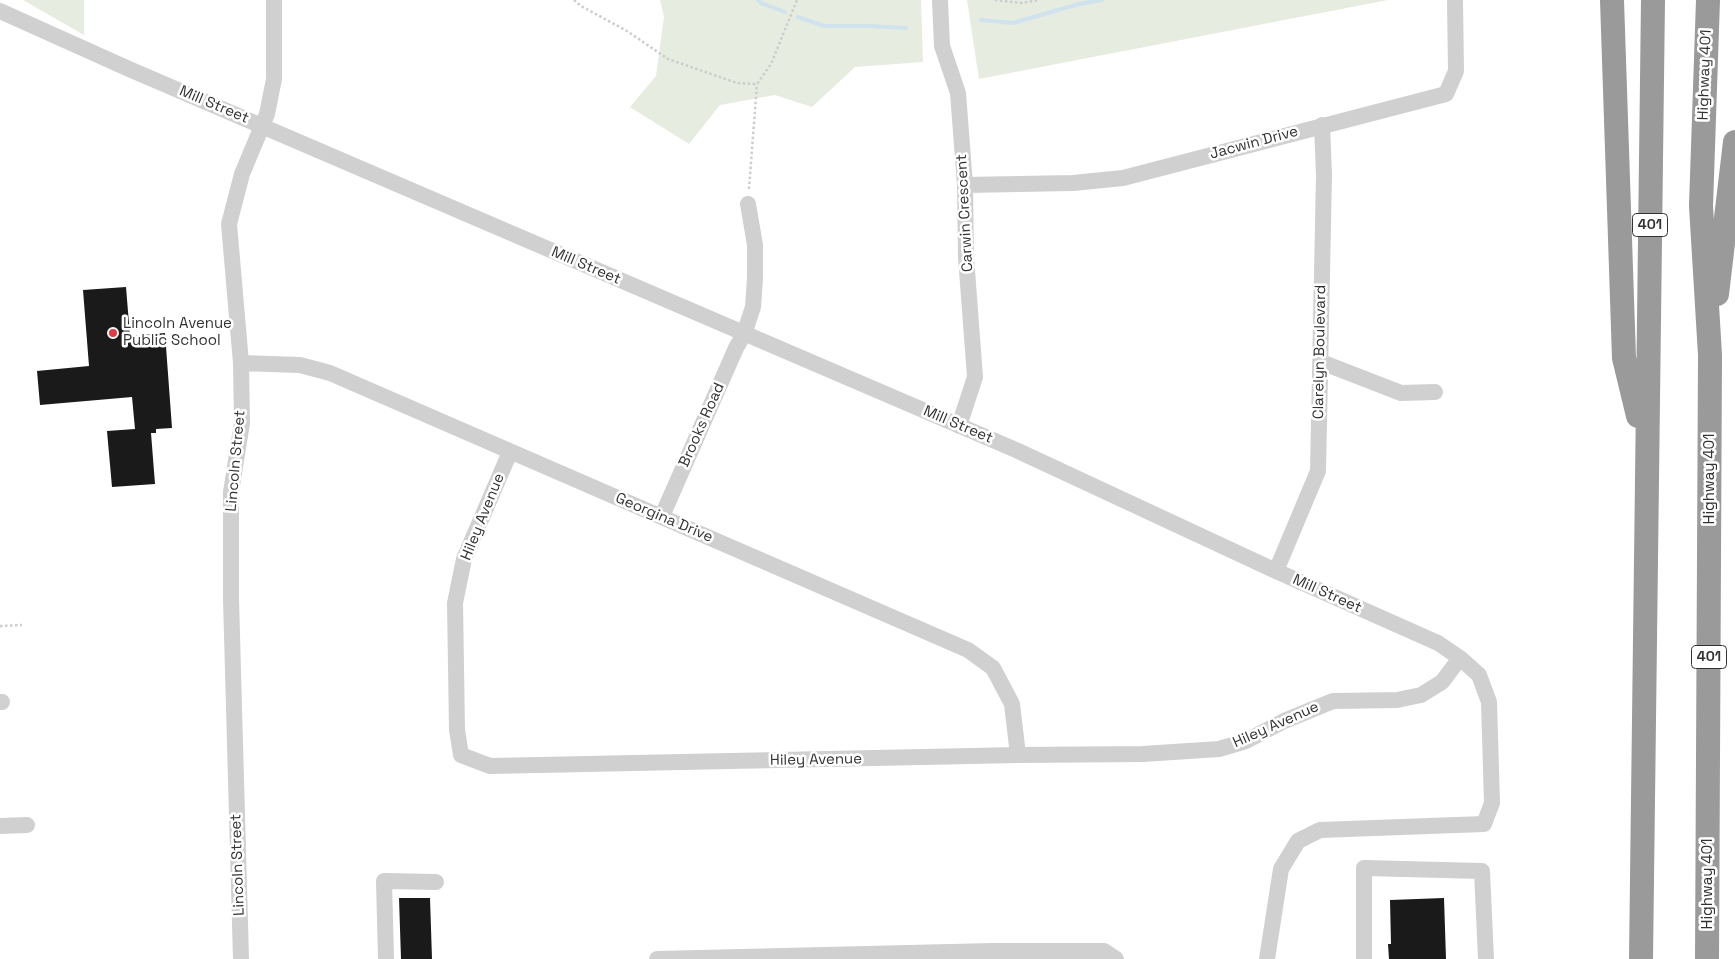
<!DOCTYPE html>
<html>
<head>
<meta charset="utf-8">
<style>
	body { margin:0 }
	canvas { display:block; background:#fff }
</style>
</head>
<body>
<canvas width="1735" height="959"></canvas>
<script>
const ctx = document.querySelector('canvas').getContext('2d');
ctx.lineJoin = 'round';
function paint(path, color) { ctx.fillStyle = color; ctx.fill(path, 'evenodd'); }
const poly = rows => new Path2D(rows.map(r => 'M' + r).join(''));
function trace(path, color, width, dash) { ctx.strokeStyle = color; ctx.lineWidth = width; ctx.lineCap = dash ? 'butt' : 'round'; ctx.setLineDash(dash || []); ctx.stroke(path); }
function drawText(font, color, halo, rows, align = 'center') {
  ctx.font = font + ' "Space Grotesk",sans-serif'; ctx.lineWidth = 5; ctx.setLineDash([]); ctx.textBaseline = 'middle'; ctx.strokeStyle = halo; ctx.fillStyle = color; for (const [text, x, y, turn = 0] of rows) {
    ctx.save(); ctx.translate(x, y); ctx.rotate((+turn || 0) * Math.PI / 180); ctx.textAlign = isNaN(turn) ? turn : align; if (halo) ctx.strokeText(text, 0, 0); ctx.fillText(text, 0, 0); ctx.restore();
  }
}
paint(poly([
	[23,0,84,0,84,35],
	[660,0,921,0,923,62,855,67,812,107,775,95,720,105,689,144,630,107,656,76,664,17],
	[967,0,1388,0,979,79]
]), '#e6ecdf');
trace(poly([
	[758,0,761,3,785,12],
	[798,17,824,26,870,26,906,28],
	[981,20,1013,23,1079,4,1102,0]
]), '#cfe2ee', 4);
paint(poly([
	[126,287,130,336,165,333,172,428,156,429,156,433,151,433,155,484,112,487,107,431,135,429,132,397,40,405,37,371,89,366,83,290],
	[399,898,430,898,432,959,401,959],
	[1444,898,1446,959,1389,959,1388,944,1391,944,1390,900]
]), '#1a1a1a');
trace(poly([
	[574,0,581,6,627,31,668,59,737,83,757,84,771,64,797,0],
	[995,0,1021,3,1039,0],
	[749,189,757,84],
	[0,626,22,625]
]), '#cdcdcd', 2.5, [2.5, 2.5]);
trace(poly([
	[940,0,942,46,958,93,965,185,966,257,975,377,959,426],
	[0,11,129,69,1016,450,1276,571,1438,643,1460,658,1479,675,1489,702,1492,803,1484,824,1320,830,1298,841,1281,869,1267,959],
	[965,185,1073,183,1123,178,1446,94,1456,71,1455,0],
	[1321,362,1401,393,1435,392],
	[241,363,300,365,330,373,968,650,993,668,1012,704,1018,755],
	[510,452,464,559,455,603,457,730,461,755,490,766,1018,755,1143,754,1219,749,1246,741,1284,721,1333,701,1397,700,1421,695,1442,682,1460,658],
	[662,516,736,348,744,334,753,307,755,278,755,245,748,204],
	[1276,571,1318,471,1324,175,1322,125],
	[0,702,2,702],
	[0,826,27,825],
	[241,959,231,599,231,492,242,423,241,363,229,224,242,174,267,114,274,79,274,0],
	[386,959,384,881,436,882],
	[657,959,992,951,1104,951,1116,959],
	[1364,959,1364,868,1482,871,1486,959]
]), '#d0d0d0', 16);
trace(poly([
	[1612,0,1624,358,1638,416],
	[1717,294,1735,142],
	[1641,959,1653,0],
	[1707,959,1710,355,1701,206,1708,0]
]), '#9a9a9a', 24);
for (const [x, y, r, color] of [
	[113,333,5,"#e63946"]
]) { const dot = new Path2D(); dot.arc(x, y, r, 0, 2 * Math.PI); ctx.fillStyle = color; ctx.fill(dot); trace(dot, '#fff', 2); }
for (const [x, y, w] of [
	[1650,225,35],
	[1709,657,35]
]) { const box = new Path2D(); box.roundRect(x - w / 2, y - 11.5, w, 23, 4); ctx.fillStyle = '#fff'; ctx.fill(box); trace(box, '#333', 1); }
drawText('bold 14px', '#333', null, [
	["401",1650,225],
	["401",1709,657]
]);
drawText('15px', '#333', '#fff', [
	["Highway 401",1705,75,-88],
	["Mill Street",214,105,23],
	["Jacwin Drive",1254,143,-15],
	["Carwin Crescent",965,213,-93],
	["Mill Street",586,266,23],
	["Clarelyn Boulevard",1320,352,-89],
	["Brooks Road",702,425,-66],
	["Mill Street",958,425,23],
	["Lincoln Street",236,461,-85],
	["Highway 401",1710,479,-90],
	["Hiley Avenue",483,517,-68],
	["Georgina Drive",664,518,23],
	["Mill Street",1327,594,24],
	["Hiley Avenue",1276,725,-24],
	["Hiley Avenue",816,760,-1],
	["Lincoln Street",238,865,-92],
	["Highway 401",1708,884,-90]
]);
drawText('15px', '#333', '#fff', [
	["Lincoln Avenue",123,324],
	["Public School",123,341]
], 'left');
</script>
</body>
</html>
